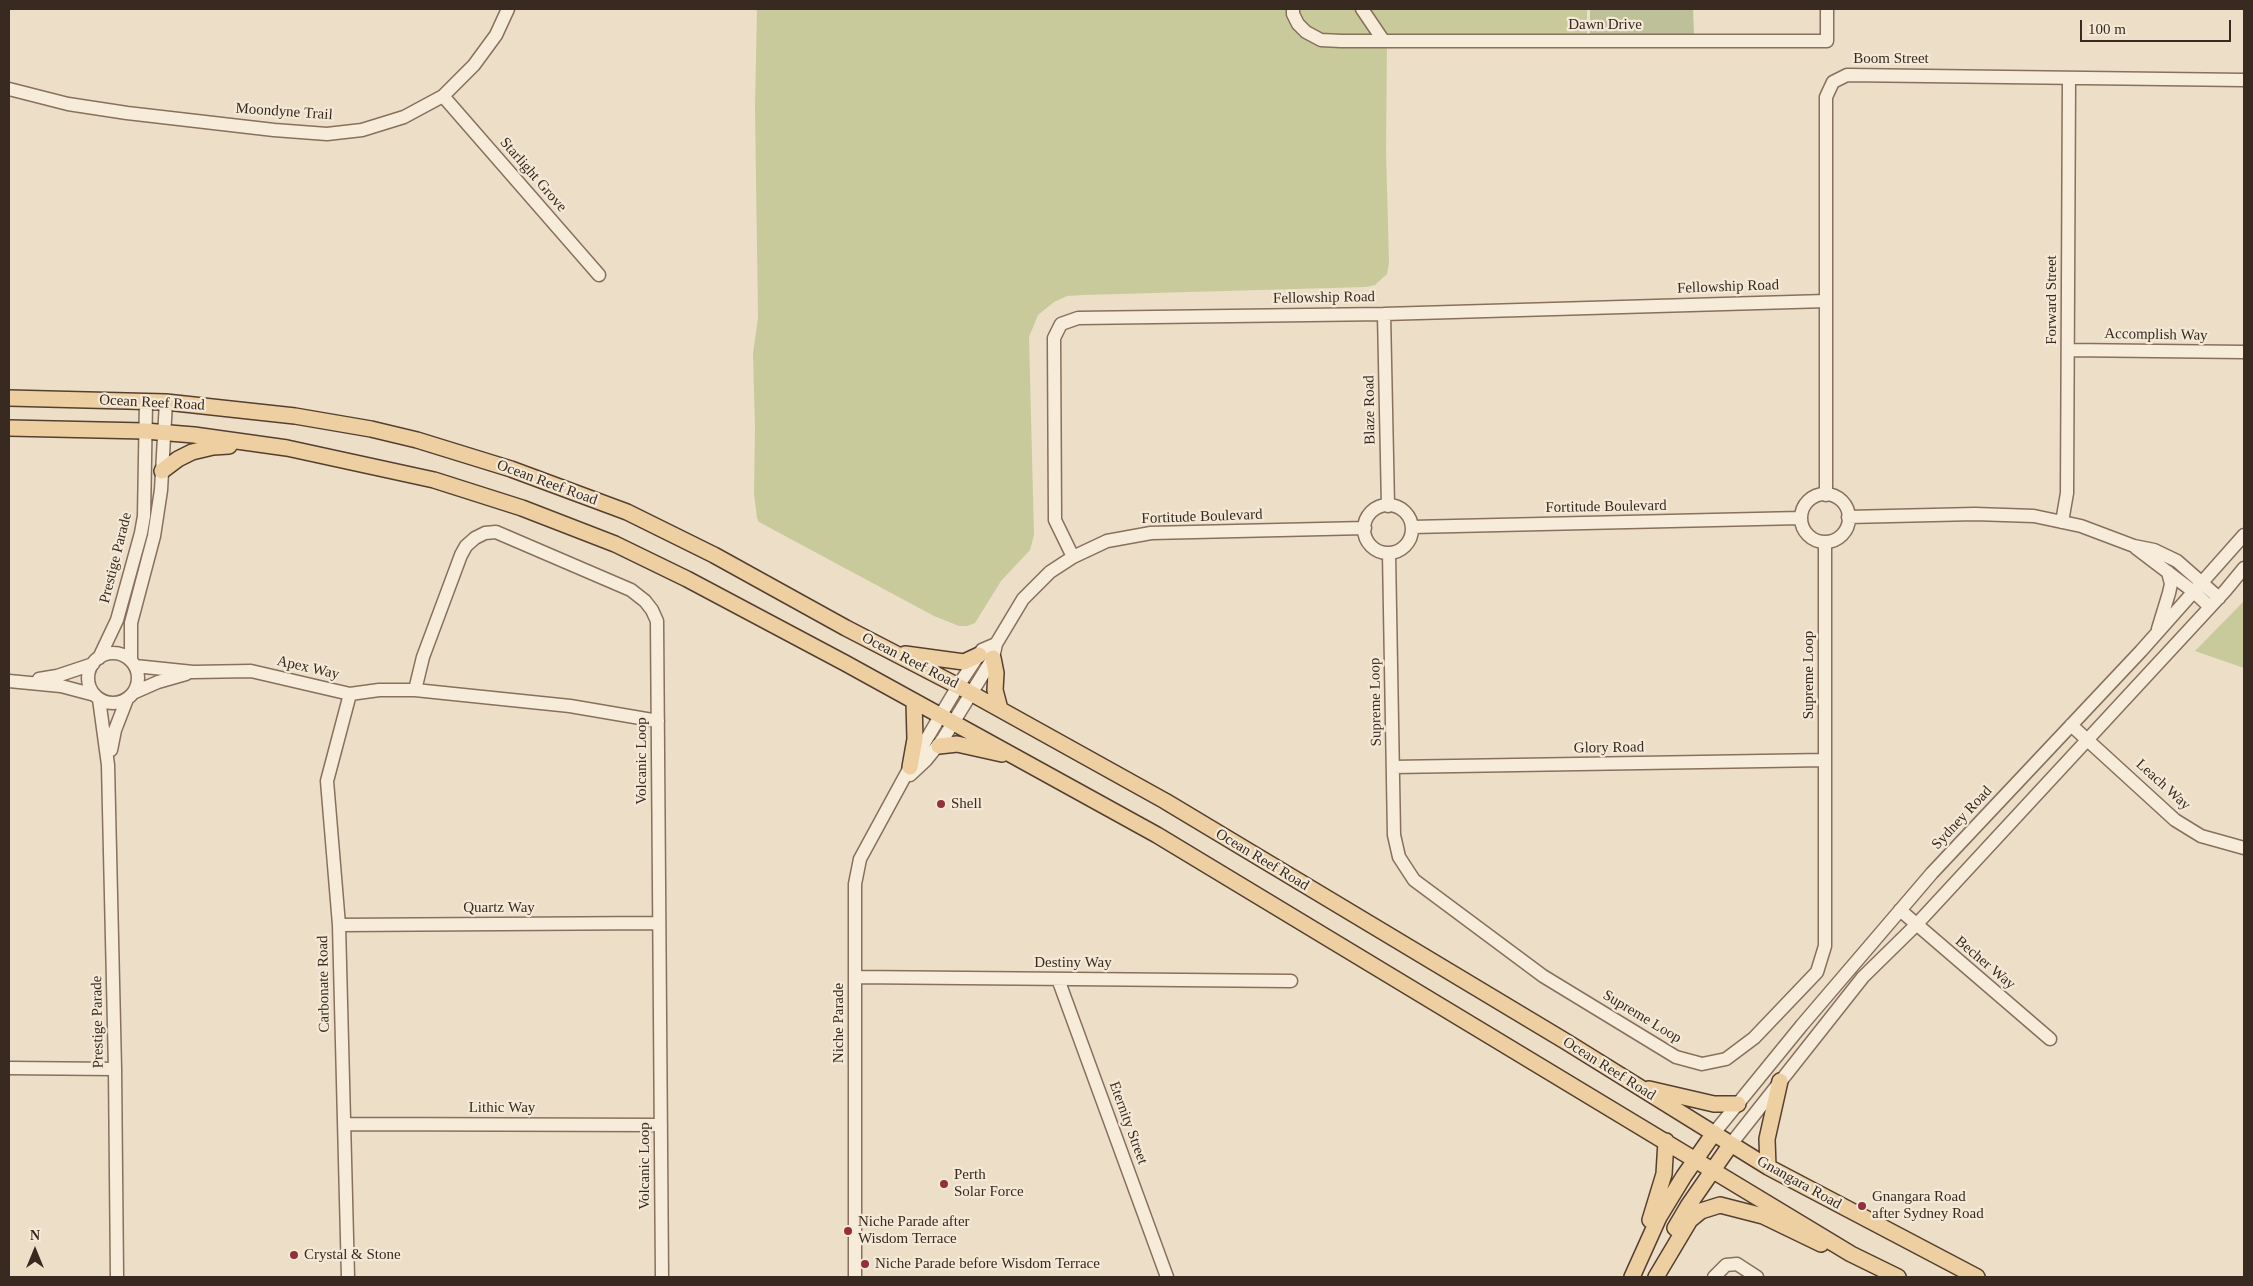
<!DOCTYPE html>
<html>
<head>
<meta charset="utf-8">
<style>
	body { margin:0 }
	#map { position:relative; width:2253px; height:1286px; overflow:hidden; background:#ecdec7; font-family:Georgia,serif }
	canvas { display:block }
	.frame { position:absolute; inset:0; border:10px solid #382a20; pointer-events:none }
	.north { position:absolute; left:10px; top:1226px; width:50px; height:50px; -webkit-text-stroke:4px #f4e9d6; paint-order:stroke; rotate:0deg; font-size:14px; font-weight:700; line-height:20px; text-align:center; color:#382a20 }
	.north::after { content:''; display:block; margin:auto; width:18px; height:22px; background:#382a20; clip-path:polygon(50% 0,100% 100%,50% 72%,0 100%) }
	.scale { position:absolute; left:2080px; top:20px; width:151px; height:22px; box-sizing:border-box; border:2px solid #382a20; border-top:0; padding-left:6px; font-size:15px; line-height:18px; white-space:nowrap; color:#382a20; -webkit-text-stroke:4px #f4e9d6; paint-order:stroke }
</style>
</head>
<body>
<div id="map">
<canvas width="2253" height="1286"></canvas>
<div class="frame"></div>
<div class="north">N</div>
<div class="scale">100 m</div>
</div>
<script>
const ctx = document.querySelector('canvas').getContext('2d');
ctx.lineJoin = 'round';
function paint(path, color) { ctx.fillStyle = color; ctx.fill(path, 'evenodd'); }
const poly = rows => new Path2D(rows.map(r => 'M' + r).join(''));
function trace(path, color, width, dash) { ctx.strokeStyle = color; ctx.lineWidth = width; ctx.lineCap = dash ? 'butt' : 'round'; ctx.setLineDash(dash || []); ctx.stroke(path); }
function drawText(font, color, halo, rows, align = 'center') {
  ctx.font = font + ' Georgia,serif'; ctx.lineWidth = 4.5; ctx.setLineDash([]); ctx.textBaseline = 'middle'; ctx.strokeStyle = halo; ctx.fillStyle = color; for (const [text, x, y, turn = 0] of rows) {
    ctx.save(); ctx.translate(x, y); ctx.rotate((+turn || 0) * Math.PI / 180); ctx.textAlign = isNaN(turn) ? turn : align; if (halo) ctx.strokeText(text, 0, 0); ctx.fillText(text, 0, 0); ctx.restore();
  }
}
paint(poly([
	[757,9,1587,9,1587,47,1387,45,1386,151,1389,263,1387,274,1375,285,1366,287,1083,295,1067,296,1054,302,1038,315,1029,337,1034,535,1030,550,1001,581,975,623,967,626,959,626,934,616,759,522,757,518,754,494,755,428,753,354,758,317,755,108],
	[2244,601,2244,668,2195,651]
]), '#c9ca9b');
paint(poly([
	[1590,9,1693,9,1694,34,1590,34]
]), '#bec09a');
const minor = poly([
	[1293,9,1293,14,1298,24,1306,32,1321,40,1341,41,1827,41,1827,9],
	[1362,9,1383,40],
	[9,89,68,104,127,113,274,130,327,134,362,130,404,117,443,96,474,65,496,35,508,9],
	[443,96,599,275],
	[1384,314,1388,506],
	[2068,350,2244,352],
	'1801 518a24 24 0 1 1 48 0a24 24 0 1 1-48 0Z',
	[1826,495,1826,97,1833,82,1847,75,2244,80],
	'1364 529a24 24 0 1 1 48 0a24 24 0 1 1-48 0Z',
	[1848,517,1975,514,2034,516,2081,526,2134,546,2154,550,2177,561,2219,598],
	[2062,522,2067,493,2069,78],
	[1412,527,1800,518],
	[2136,548,2194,592,2209,606],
	[1389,553,1394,835,1399,857,1414,880,1543,976,1676,1057,1702,1064,1726,1059,1754,1038,1817,972,1825,946,1825,542],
	[1073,557,1055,520,1054,338,1061,324,1078,318,1384,314,1826,301],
	[2158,629,2169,593,2171,584,2168,572],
	'88 678a25 25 0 1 1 50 0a25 25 0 1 1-50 0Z',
	[99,658,117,620,141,533,144,516,146,401],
	[131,661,131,623,154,536,161,490,166,402],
	[135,666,193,672,251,671,350,694,379,690,415,690,570,706,658,721],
	[39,679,57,676,93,664],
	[9,681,61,686,95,695],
	[415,690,423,657,461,555,466,546,475,538,485,533,496,532,631,590,645,601,652,610,657,621,662,1277],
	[133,693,158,682,186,674],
	[99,699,108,765,115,1069,117,1277],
	[2071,725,2175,820,2201,836,2244,848],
	[111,750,115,730,127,699],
	[1393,767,1825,760],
	[910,775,926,760,943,739,993,658,996,644,1023,599,1050,572,1073,557,1107,541,1151,533,1365,528],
	[1900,910,2050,1039],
	[339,925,659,923],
	[855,977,1291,981],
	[1058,979,1167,1277],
	[9,1068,115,1069],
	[344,1124,661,1125],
	[1714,1133,1802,1025,1932,873,2141,651,2244,535],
	[1731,1144,1863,977,1916,925,2225,591,2244,568],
	[348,1277,339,925,327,781,350,694],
	[855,1277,855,884,860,859,910,767,958,686,982,650,996,644],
	[1714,1277,1726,1265,1737,1264,1757,1277]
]);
const major = poly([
	[9,398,166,402,295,416,371,429,417,440,511,469,627,512,714,555,846,628,958,686,1165,801,1565,1041,1768,1167,1977,1277],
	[9,428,145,431,194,435,287,448,434,480,522,508,615,544,687,579,845,663,1157,835,1851,1254,1898,1277],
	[162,471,178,459,192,452,213,447,229,446],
	[905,654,964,662,979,655],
	[993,658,996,673,995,690,1000,709],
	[939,746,957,744,1002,754],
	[910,767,915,739,914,701],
	[1649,1089,1714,1104,1738,1104],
	[1768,1167,1767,1139,1780,1081],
	[1650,1220,1664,1174,1666,1141],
	[1675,1228,1688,1206,1731,1144],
	[1632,1277,1659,1217,1684,1176,1714,1133],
	[1656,1277,1690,1220,1701,1211,1720,1205,1763,1216,1821,1244]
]);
trace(minor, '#87705d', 15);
trace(major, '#553f31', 18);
trace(minor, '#f7ecda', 12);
trace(major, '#edcfa1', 15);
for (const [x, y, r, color] of [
	[941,804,5,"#93303a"],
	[944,1184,5,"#93303a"],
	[1862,1206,5,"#93303a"],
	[848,1231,5,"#93303a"],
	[294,1255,5,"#93303a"],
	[865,1264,5,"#93303a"]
]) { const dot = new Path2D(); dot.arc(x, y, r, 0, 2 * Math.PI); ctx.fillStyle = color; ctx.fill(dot); trace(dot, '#f4e9d6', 2); }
drawText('15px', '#382a20', '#f4e9d6', [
	["Dawn Drive",1605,25],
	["Boom Street",1891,59],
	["Moondyne Trail",284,112,4],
	["Starlight Grove",533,175,49],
	["Fellowship Road",1728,287,-2],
	["Fellowship Road",1324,298,-1],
	["Forward Street",2052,300,-90],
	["Accomplish Way",2156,335,1],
	["Ocean Reef Road",152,403,3],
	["Blaze Road",1370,410,-91],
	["Ocean Reef Road",547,483,20],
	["Fortitude Boulevard",1606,507,-1],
	["Fortitude Boulevard",1202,517,-2],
	["Prestige Parade",116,558,-76],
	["Ocean Reef Road",910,661,27],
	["Apex Way",308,668,13],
	["Supreme Loop",1809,675,-90],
	["Supreme Loop",1376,702,-91],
	["Glory Road",1609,748,-1],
	["Volcanic Loop",642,761,-90],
	["Leach Way",2163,785,42],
	["Sydney Road",1962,818,-47],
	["Ocean Reef Road",1262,860,31],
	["Quartz Way",499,908],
	["Destiny Way",1073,963],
	["Becher Way",1985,963,40],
	["Carbonate Road",324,984,-91],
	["Supreme Loop",1642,1017,31],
	["Prestige Parade",98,1022,-91],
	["Niche Parade",839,1023,-90],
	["Ocean Reef Road",1609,1069,32],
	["Lithic Way",502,1108],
	["Eternity Street",1128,1123,70],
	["Volcanic Loop",645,1166,-90],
	["Gnangara Road",1799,1183,29]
]);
drawText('15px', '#382a20', '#f4e9d6', [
	["Shell",951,804],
	["Perth",954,1175],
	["Solar Force",954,1192],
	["Gnangara Road",1872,1197],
	["after Sydney Road",1872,1214],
	["Niche Parade after",858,1222],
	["Wisdom Terrace",858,1239],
	["Crystal & Stone",304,1255],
	["Niche Parade before Wisdom Terrace",875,1264]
], 'left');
</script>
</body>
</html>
